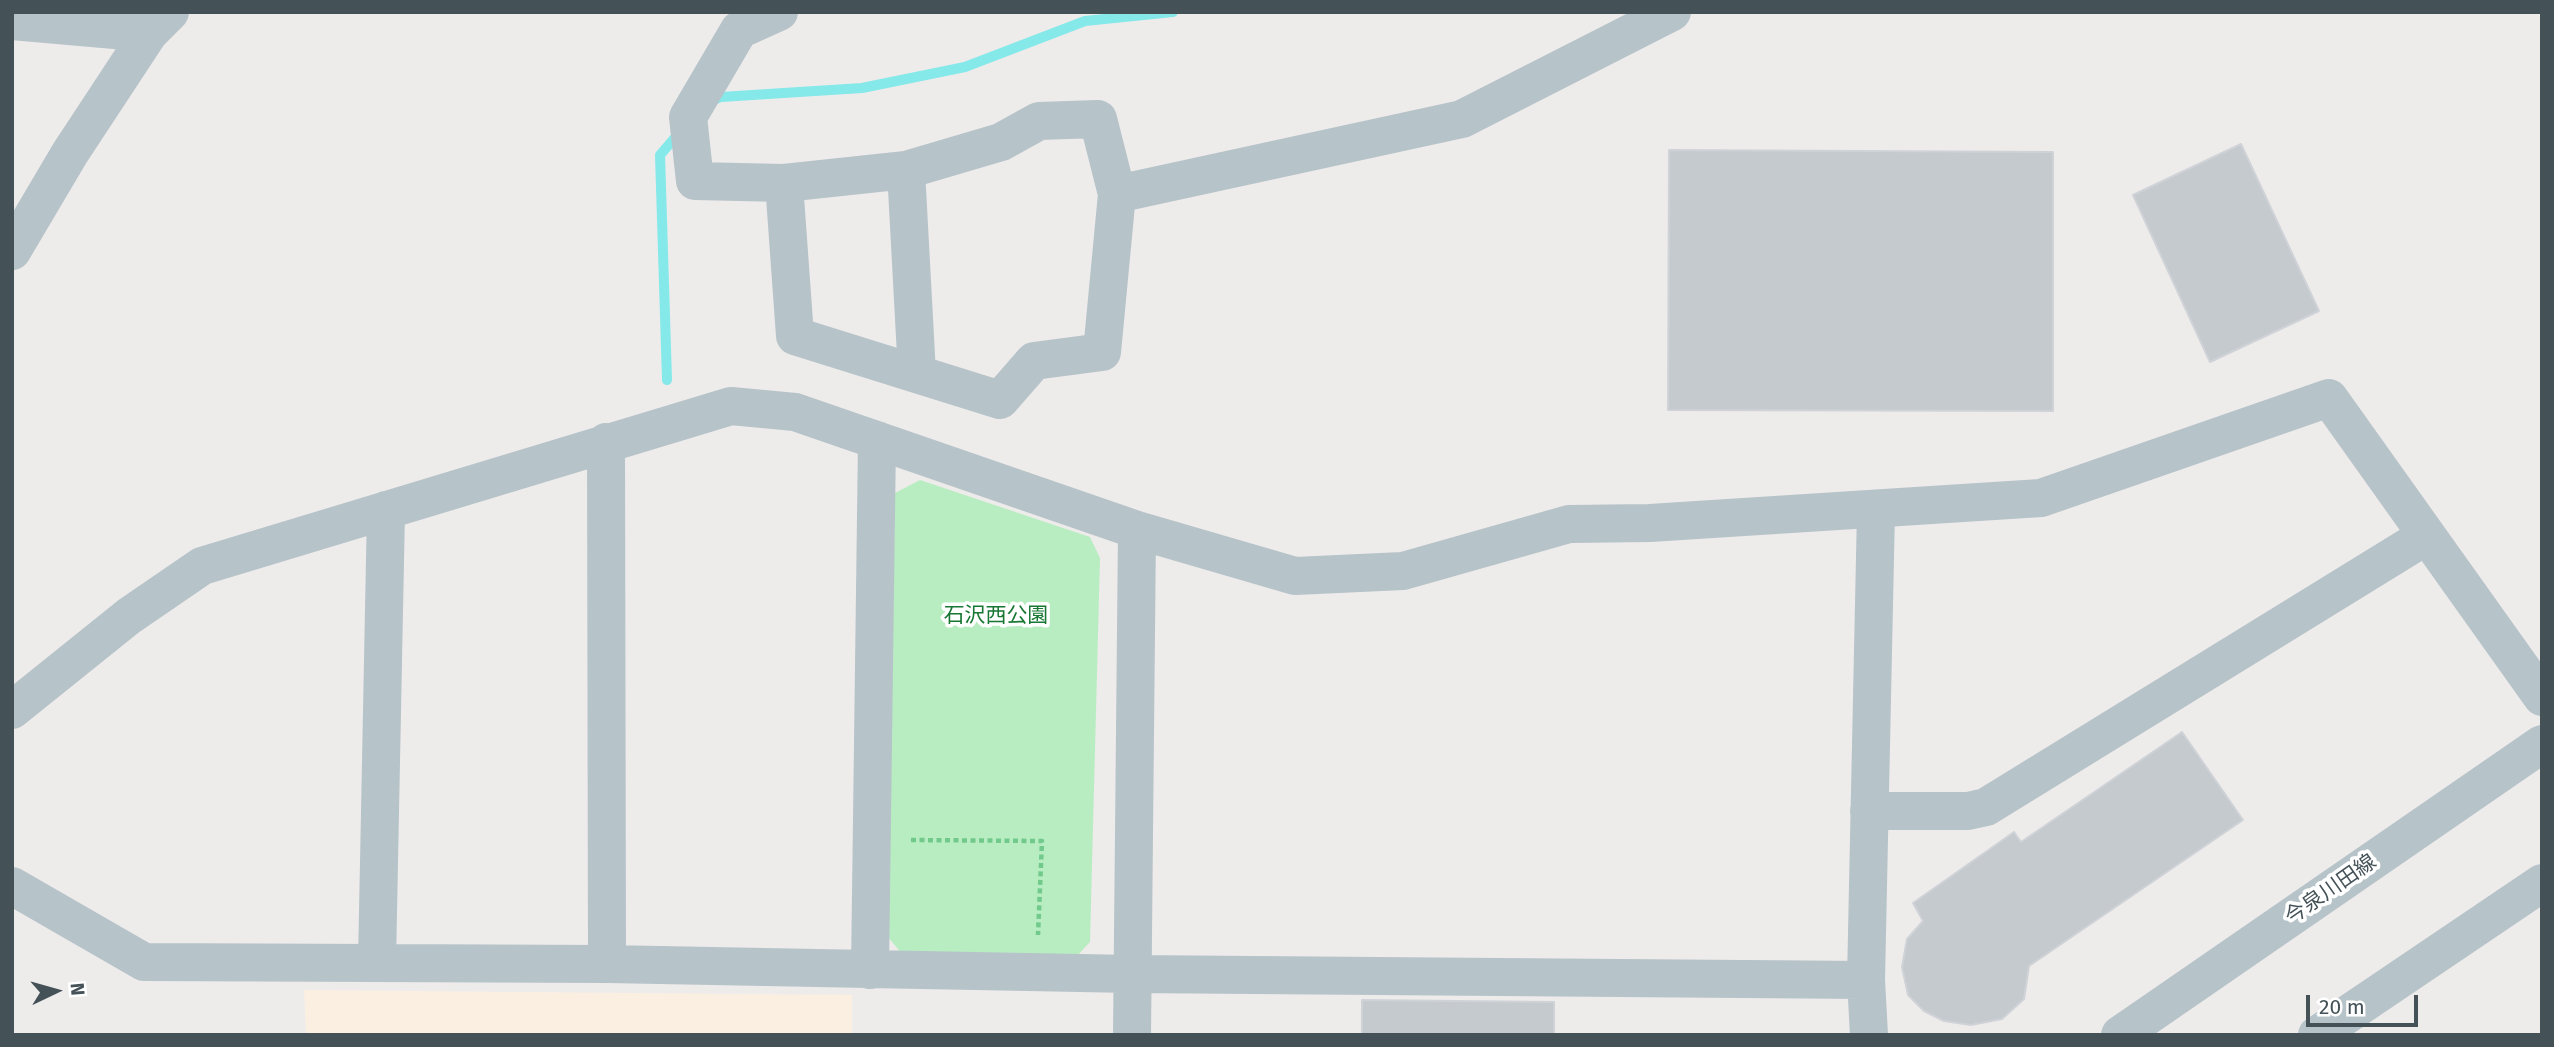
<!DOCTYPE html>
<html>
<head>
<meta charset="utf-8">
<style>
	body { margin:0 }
	#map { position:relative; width:2554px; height:1047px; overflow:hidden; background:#eeebeb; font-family:"Fira Sans",sans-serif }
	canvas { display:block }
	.frame { position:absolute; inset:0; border:14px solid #445258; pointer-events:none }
	.north { position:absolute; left:21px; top:956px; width:70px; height:70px; -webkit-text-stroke:5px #fff; paint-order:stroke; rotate:85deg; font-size:19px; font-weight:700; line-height:28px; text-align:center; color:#445258 }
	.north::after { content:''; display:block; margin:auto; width:24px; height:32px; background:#445258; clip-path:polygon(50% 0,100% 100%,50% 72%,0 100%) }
	.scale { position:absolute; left:2306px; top:995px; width:112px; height:32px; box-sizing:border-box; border:4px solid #445258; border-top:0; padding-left:9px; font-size:21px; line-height:24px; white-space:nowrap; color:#445258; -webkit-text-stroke:5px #fff; paint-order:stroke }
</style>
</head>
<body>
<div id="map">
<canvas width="2554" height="1047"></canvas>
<div class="frame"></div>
<div class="north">N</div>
<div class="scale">20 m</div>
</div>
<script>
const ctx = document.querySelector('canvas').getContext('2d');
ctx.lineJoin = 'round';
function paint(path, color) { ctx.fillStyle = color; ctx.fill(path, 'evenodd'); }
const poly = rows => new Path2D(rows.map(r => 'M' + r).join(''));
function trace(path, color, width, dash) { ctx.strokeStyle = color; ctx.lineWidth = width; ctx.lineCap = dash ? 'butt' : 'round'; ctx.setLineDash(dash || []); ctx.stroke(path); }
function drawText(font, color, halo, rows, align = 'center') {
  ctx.font = font + ' "Fira Sans","Noto Sans JP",sans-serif'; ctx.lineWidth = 7; ctx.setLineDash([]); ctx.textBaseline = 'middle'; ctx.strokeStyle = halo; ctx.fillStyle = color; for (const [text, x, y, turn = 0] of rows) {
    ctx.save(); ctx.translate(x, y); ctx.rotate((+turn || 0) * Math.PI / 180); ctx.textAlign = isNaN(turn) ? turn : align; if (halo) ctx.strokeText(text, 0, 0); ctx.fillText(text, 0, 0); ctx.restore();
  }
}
paint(poly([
	[304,990,852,995,852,1035,306,1035]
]), '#fbefe2');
paint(poly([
	[920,480,1090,537,1100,558,1090,942,1075,958,902,954,888,937,895,493]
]), '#b8edc2');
trace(poly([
	[709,102,721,97,862,88,965,67,1085,21,1173,12],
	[667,380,660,155,679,133]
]), '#85e9ea', 10);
const building = poly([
	[2241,144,2319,311,2210,362,2133,195,2241,144],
	[1669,150,2053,152,2053,411,1668,410,1669,150],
	[2182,732,2243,820,2029,966,2024,999,2002,1019,1971,1025,1944,1021,1924,1011,1908,995,1902,967,1907,939,1923,921,1913,903,2014,832,2021,842,2182,732],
	[1362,1000,1554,1002,1554,1035,1362,1035,1362,1000]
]);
paint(building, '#c5cace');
trace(building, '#cfd3d7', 2);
trace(poly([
	[911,840,1042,841,1038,935]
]), '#71ca8c', 4.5, [5, 3.5]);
trace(poly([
	[779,12,739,30,688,117,695,181,784,183],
	[12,21,149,33],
	[1098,119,1117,194,1102,352,1034,361,1000,400,795,336,784,183,906,170,1001,142,1039,121,1098,119],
	[906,170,917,374],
	[1117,194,1462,119,1672,12],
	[12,251,70,153,149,33,170,12],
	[606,442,607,964],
	[12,710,129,616,202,566,731,406,795,412,1137,530,1295,576,1403,571,1569,524,1650,523,2041,498,2329,398,2542,697],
	[1869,811,1968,811,1986,807,2426,536],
	[12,886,144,962,607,964,1132,974,1866,980],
	[377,963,386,510],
	[870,970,877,440],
	[1132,1035,1137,530],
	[1869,1035,1866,980,1876,510],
	[2120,1035,2542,744],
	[2317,1035,2542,883]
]), '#b6c3c8', 38);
drawText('21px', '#177733', '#fff', [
	["石沢西公園",996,616]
]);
drawText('21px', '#445258', '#fff', [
	["今泉川田線",2331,890,-35]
]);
</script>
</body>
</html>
